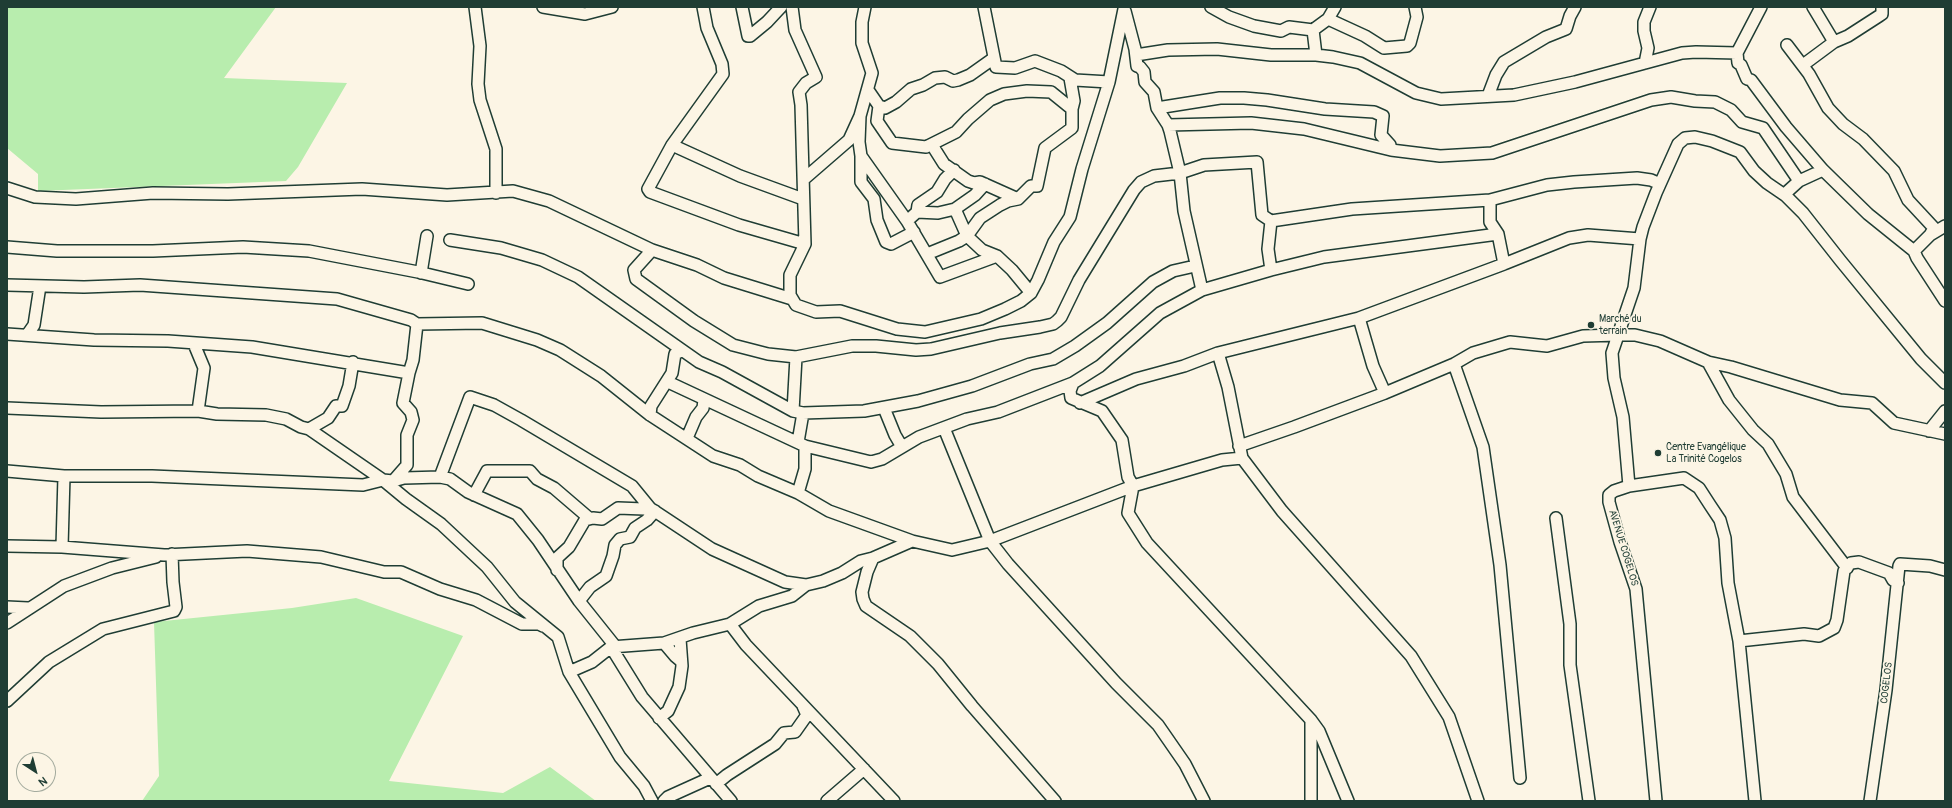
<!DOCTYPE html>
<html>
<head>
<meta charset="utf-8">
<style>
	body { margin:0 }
	#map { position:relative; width:1952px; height:808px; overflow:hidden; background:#fcf5e5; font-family:Pangolin,sans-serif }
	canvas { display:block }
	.frame { position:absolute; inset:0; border:8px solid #1f3d34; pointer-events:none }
	.north { position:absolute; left:16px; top:752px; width:40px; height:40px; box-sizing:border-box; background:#fcf5e5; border:1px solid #a4ab9e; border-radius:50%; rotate:144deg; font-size:11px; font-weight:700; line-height:16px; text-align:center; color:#1f3d34 }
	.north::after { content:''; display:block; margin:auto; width:14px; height:18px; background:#1f3d34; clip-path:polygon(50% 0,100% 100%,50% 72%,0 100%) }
</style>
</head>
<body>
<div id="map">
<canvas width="1952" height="808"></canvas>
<div class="frame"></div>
<div class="north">N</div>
</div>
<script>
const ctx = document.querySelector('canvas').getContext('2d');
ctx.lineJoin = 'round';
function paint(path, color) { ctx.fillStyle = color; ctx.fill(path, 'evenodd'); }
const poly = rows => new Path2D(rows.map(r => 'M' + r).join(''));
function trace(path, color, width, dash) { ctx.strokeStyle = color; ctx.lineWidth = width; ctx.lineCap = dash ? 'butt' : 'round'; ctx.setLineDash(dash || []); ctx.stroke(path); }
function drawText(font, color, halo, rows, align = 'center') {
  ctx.font = font + ' Pangolin,sans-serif'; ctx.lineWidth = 3.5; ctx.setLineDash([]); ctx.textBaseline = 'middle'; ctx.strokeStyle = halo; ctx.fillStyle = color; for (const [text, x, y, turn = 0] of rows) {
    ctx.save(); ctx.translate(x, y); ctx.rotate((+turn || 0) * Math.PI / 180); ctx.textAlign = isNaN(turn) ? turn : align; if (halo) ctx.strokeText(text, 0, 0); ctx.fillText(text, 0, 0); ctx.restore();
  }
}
paint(poly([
	[7,7,276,7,224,78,347,83,298,167,286,181,38,191,38,174,7,148],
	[356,598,463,636,389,781,503,793,550,767,596,801,142,801,159,776,154,622,292,608]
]), '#b8edae');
const minor = poly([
	[475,7,480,46,478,84,480,100,496,149,496,193],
	[543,7,585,14,612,7],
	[703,7,707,28,722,64,723,74,672,145,648,189,650,192,739,225,805,244],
	[742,7,748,36,750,36,767,22,781,7],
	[792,7,795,30,816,77,806,83,799,92,801,105,805,244,790,275,790,295,796,305,816,312,840,311,897,329,925,332,981,319,1005,309,1021,301,1031,293,1038,280,1054,242,1070,217,1082,169,1109,82,1124,9],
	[984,7,996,67,1015,68,1035,61,1061,71,1075,80,1109,82],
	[1211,7,1229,17,1254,26,1281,31,1289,27,1313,30],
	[1813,7,1834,42],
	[1125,11,1135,49,1137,66,1140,67,1144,72,1145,82,1154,92,1157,108,1168,125,1170,131,1180,173,1184,211,1202,290],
	[1328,19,1365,36,1384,48,1407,46,1410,43,1417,17,1415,7],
	[1787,45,1809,74,1828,108,1843,124,1863,139,1894,171,1908,200,1934,228,1930,235],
	[1737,53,1761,7],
	[1136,55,1168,50,1217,49,1271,55,1316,55,1333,57,1360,63,1416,93,1441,99,1514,95,1575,82,1682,53,1696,52,1737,53,1738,63,1741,65,1747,79,1751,80,1786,127,1823,170,1868,214,1914,251,1917,258,1945,301],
	[1316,55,1313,30,1328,19,1335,7],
	[1645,63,1648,48,1644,31,1644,22,1650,7],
	[1803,65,1834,42,1848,36,1879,16,1882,14,1882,7],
	[868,90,879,106,885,108,896,102,911,89,923,85,935,78,945,77,953,81,958,80,970,75,994,58],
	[1488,96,1496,75,1504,62,1546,37,1566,29,1570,16,1575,7],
	[879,106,877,121,892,143,926,147,956,132,968,119,990,100,1004,94,1027,91,1051,92,1072,109],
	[1157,108,1220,98,1244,98,1267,100,1325,109,1374,112,1383,116,1381,135,1390,145,1391,150],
	[860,116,859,142,861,156,907,221,940,277,997,256],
	[1168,125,1251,123,1304,129,1391,150,1440,156,1492,153,1651,100,1671,97,1695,101,1715,102,1731,110,1742,122,1763,128,1799,181],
	[672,145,740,176,803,199],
	[932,145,944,164,968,181,974,183,980,182,1018,199],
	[861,156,861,182,874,199,877,220,886,242,891,244,914,232],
	[804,179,849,140,860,116,872,73,862,43,862,22,865,7],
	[7,188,35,197,76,199,153,193,228,194,362,189,447,195,513,191,549,201,652,250,697,265,724,278,792,299],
	[1786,196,1788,191,1799,181,1823,170],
	[1490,200,1490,222,1498,234,1504,264],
	[955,209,967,236,982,250,997,256,1012,270,1031,293],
	[917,212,918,205,937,192,945,179,954,170],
	[907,221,917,212,938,213,955,209,975,195,985,184],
	[450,240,501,248,542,260,578,277,699,362,722,372,793,411,803,413,864,411,918,401,972,386,1030,364,1053,359,1075,346,1107,323,1153,282,1173,271,1195,266],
	[7,247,57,251,153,251,243,247,309,251,418,272,468,284],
	[652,250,634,270,636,279,694,321,733,345,768,354,796,357,852,346,876,346,916,350,931,349,1000,333,1040,327,1053,324,1057,321,1061,317,1079,280,1134,190,1141,182,1154,176,1180,173,1204,165,1257,162,1262,215,1271,221,1352,209,1490,200,1547,185,1574,182,1637,178,1651,180,1660,184],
	[1914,251,1930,235,1945,226],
	[927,254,959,241,967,236,980,218,1000,205,1008,201,1018,199,1031,186,1037,186,1045,148,1072,128,1072,109,1074,101,1070,78],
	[1271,270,1268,249,1271,221],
	[421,273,427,236],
	[7,285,84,287,140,285,337,299,411,320,417,324,482,323,537,340,560,350,601,376,650,415,713,456,740,465,758,476,798,493,829,511,912,541,952,550,990,541,1133,486,1222,460,1242,458],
	[1359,318,1373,366,1385,393],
	[7,334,94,340,168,341,252,347,409,373,413,360,417,324],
	[27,335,34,325,40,286],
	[194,344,204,368,198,411],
	[1218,353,1228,387,1242,458,1282,511,1411,656,1449,717,1478,801],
	[1708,362,1729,400,1753,430,1768,444,1786,474,1793,497,1847,568],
	[1454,364,1483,447,1500,565,1520,778],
	[668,382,805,446,871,462,882,459,919,437,967,419,998,412,1073,383,1100,366,1160,313,1202,290,1271,270,1324,257,1498,234],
	[1073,383,1070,391,1071,398,1102,411,1122,440,1128,477,1133,486,1128,513,1147,543,1311,720,1319,731,1348,801],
	[1080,403,1136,379,1184,366,1218,353,1359,318,1504,264,1569,238,1588,235,1640,239],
	[7,408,101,412,198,411,217,414,266,415,286,419,301,427,309,429,383,480,406,499,441,524,487,567,515,602,558,637,569,672,620,757,644,786,652,801],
	[884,408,895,435,902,447],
	[793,411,796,357],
	[650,415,651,406,672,373,675,354,681,351],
	[944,428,990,541,1008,564,1116,683,1158,725,1185,764,1204,801],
	[309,429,328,418,336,406,342,406,349,386,353,362],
	[1929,431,1945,411],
	[687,438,696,417,703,408,704,400],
	[798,442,803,413],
	[1239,446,1294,427,1385,393,1454,364,1473,353,1510,342,1547,346,1583,336,1618,335,1635,335,1660,341,1708,362,1731,367,1840,400,1872,403,1894,423,1945,434],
	[7,471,64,476,152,476,363,485,383,480,393,481,404,478,440,477,470,397,494,405,521,420,632,486,650,508,712,549,785,582,806,585,823,581,842,573,861,561,873,558,912,541],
	[440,477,450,479,468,492,517,514,538,540,579,601,615,646],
	[393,481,407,465,407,435,413,420,411,412,403,403,409,373],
	[1629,486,1623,417,1614,378,1612,353,1634,288,1640,239,1643,227,1656,193,1678,144,1685,138,1695,137,1712,141,1740,152,1754,171,1767,183,1786,196,1803,213,1840,260,1921,359,1945,383],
	[798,493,805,469,805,446],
	[474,495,487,471,530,471,537,479,554,488,589,518],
	[1556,518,1570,624,1570,665,1589,801],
	[7,546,62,547,164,555,247,551,321,557,384,572,401,572,440,589,476,600,522,624,539,624,543,626],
	[62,547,64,476],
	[873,558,867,572,862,592,863,599,866,606,910,636,938,664,972,706,1055,801],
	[557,570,557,558,569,547,585,520,593,518,602,519,618,508,644,509,650,508],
	[579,601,590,587,606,576,613,556,615,545,620,539,630,537,635,528,647,520,655,511],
	[7,607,28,608],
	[7,623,64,586,112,568,156,557],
	[730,624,746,645,894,801],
	[1739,641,1804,634,1819,636,1834,628,1837,620,1844,571,1851,563,1859,562,1889,573,1893,580,1898,583],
	[664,643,675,656,681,661],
	[611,647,642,697,731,801],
	[569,672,592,662,611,647,664,643,693,633,730,624,759,606,792,596,806,585],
	[7,701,49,662,103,629,174,611,176,607,173,582,172,554],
	[659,718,668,711,679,687,682,666,680,639],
	[716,784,727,775,775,744,784,733,795,732,807,715,803,706],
	[664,801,668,797,710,778],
	[827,801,864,769],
	[1311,801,1311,720],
	[1656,801,1636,589,1620,542,1609,502,1609,495,1614,491,1629,486,1684,478,1699,488,1710,505,1720,520,1725,538,1728,583,1739,641,1755,801],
	[1870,801,1886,690,1899,566,1900,564,1930,566,1945,570]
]);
trace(minor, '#1f3d34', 14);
trace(minor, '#fcf5e5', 11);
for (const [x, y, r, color] of [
	[1591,325,4,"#1f3d34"],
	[1658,453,4,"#1f3d34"]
]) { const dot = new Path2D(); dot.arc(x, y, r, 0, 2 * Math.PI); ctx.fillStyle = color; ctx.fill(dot); trace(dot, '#fcf5e5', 1.5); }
drawText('10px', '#1f3d34', '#fcf5e5', [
	["Marché du",1599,319],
	["terrain",1599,331],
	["Centre Evangélique",1666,447],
	["La Trinité Cogelos",1666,459]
], 'left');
drawText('10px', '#1f3d34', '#fcf5e5', [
	["AVENUE COGELOS",1623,548,73],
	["COGELOS",1887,683,-83]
]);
</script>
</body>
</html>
